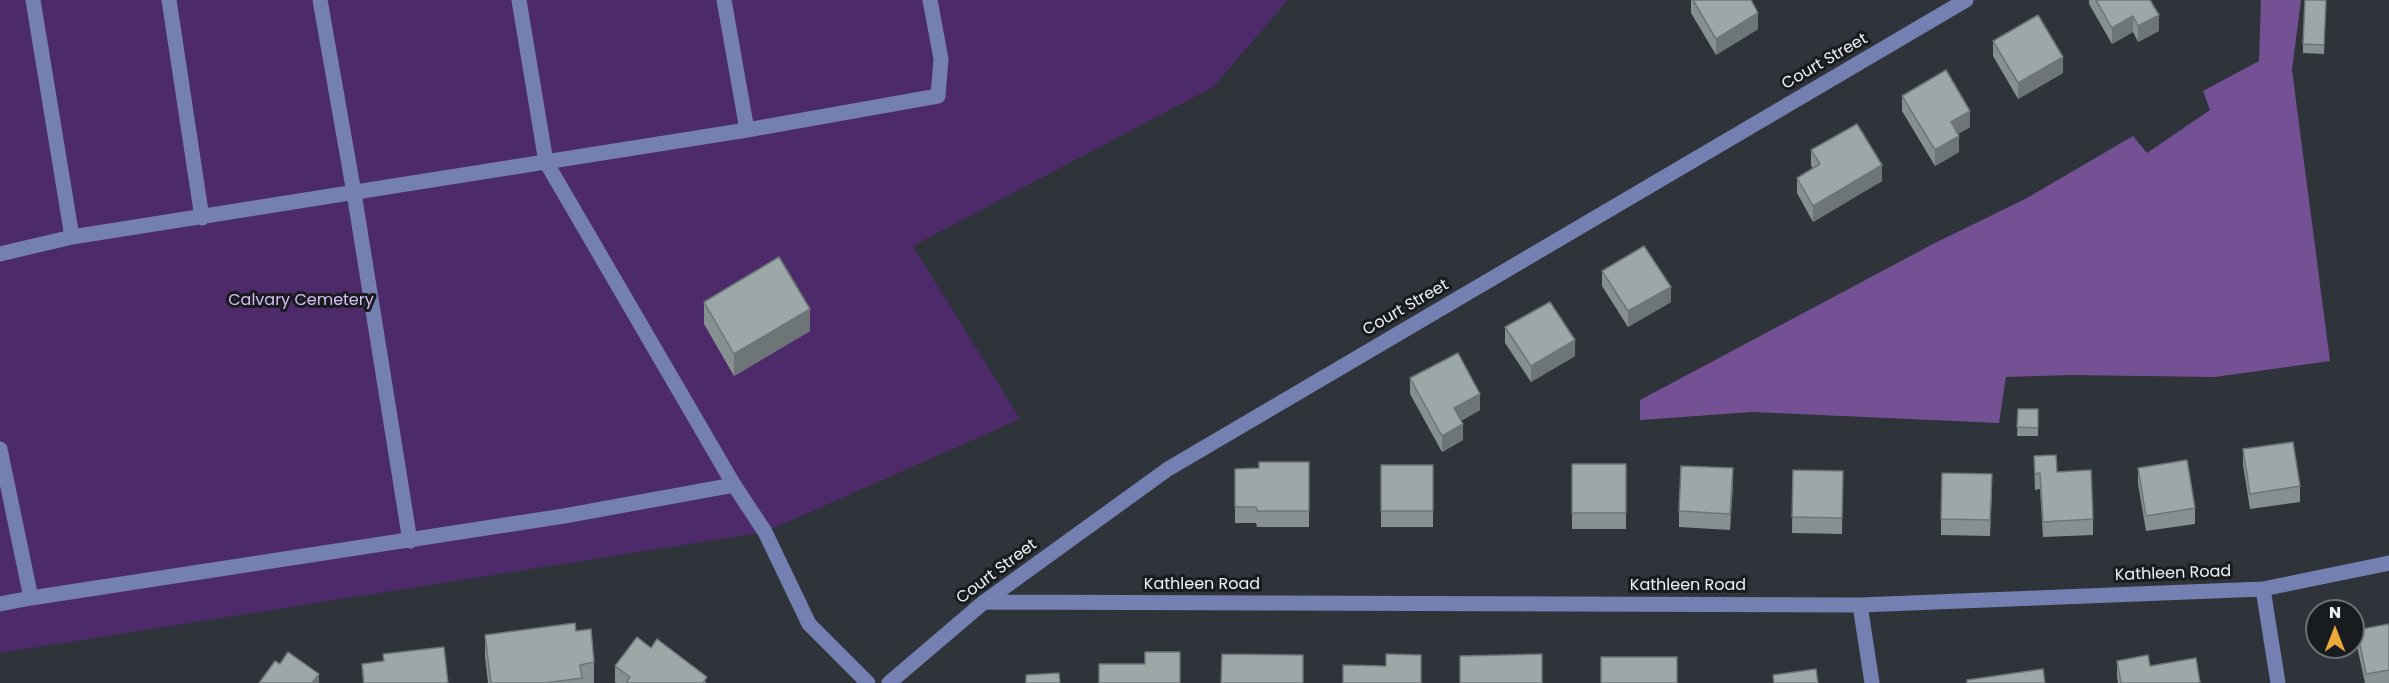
<!DOCTYPE html>
<html>
<head>
<meta charset="utf-8">
<style>
	body { margin:0 }
	#map { position:relative; width:2389px; height:683px; overflow:hidden; background:#2e3439; font-family:Poppins,sans-serif }
	canvas { display:block }
	.north { position:absolute; left:2305px; top:599px; width:60px; height:60px; box-sizing:border-box; background:#191c1e; border:2px solid #6e7174; border-radius:50%; rotate:0deg; font-size:16px; font-weight:700; line-height:24px; text-align:center; color:#edf1f5 }
	.north::after { content:''; display:block; margin:auto; width:21px; height:27px; background:#eba93a; clip-path:polygon(50% 0,100% 100%,50% 72%,0 100%) }
</style>
</head>
<body>
<div id="map">
<canvas width="2389" height="683"></canvas>
<div class="north">N</div>
</div>
<script>
const ctx = document.querySelector('canvas').getContext('2d');
ctx.lineJoin = 'round';
function paint(path, color) { ctx.fillStyle = color; ctx.fill(path, 'evenodd'); }
const poly = rows => new Path2D(rows.map(r => 'M' + r).join(''));
function trace(path, color, width, dash) { ctx.strokeStyle = color; ctx.lineWidth = width; ctx.lineCap = dash ? 'butt' : 'round'; ctx.setLineDash(dash || []); ctx.stroke(path); }
function drawText(font, color, halo, rows, align = 'center') {
  ctx.font = font + ' Poppins,sans-serif'; ctx.lineWidth = 6; ctx.setLineDash([]); ctx.textBaseline = 'middle'; ctx.strokeStyle = halo; ctx.fillStyle = color; for (const [text, x, y, turn = 0] of rows) {
    ctx.save(); ctx.translate(x, y); ctx.rotate((+turn || 0) * Math.PI / 180); ctx.textAlign = isNaN(turn) ? turn : align; if (halo) ctx.strokeText(text, 0, 0); ctx.fillText(text, 0, 0); ctx.restore();
  }
}
paint(poly([
	[0,0,1288,0,1213,87,913,246,1020,419,765,532,0,653]
]), '#4d2b6a');
paint(poly([
	[2261,0,2301,0,2292,70,2330,361,2215,377,2070,375,2006,377,1999,423,1753,412,1640,420,1640,400,1933,244,2027,198,2133,136,2147,153,2210,110,2203,91,2259,61]
]), '#745194');
trace(poly([
	[33,0,72,237],
	[169,0,202,218],
	[320,0,354,193,410,541],
	[519,0,546,162,734,485,765,532,809,624,868,683],
	[724,0,747,130],
	[0,254,72,237,747,130,938,96,941,59,930,0],
	[0,449,31,598,564,516,734,485],
	[2263,589,2278,683],
	[984,602,1860,605,2263,589,2389,563],
	[0,604,31,598],
	[1860,605,1872,683],
	[889,683,984,602,1168,469,1966,0]
]), '#7580b2', 15);
paint(poly([
	[1691,0,1751,0,1758,29,1716,55,1691,13],
	[2089,0,2150,0,2159,31,2138,42,2133,32,2112,44,2089,4],
	[2326,0,2324,54,2303,53,2303,44],
	[1993,41,2063,73,2018,99,1993,56],
	[1902,96,1970,127,1958,134,1959,152,1935,166,1902,111],
	[1811,150,1882,181,1813,222,1797,193,1797,178,1813,168,1811,166],
	[1602,271,1671,302,1628,327,1602,286],
	[704,302,810,331,734,376,704,324],
	[1505,327,1575,356,1531,382,1505,343],
	[1410,378,1480,410,1461,421,1463,440,1442,452,1410,394],
	[2018,409,2038,409,2038,436,2017,436],
	[2243,449,2300,486,2300,502,2250,509,2243,465],
	[2034,456,2057,472,2093,519,2093,535,2043,537,2040,489,2035,490],
	[1309,462,1309,527,1257,527,1256,523,1235,523,1235,469,1259,468],
	[1572,464,1626,464,1626,529,1572,529],
	[1381,465,1433,465,1433,527,1381,527],
	[2138,468,2195,508,2195,524,2146,531,2138,484],
	[1793,470,1843,471,1842,534,1792,533],
	[1733,484,1730,530,1679,527,1679,511],
	[1992,490,1990,536,1941,535,1941,519],
	[2389,624,2389,683,2365,683,2357,646,2357,630],
	[576,631,594,662,594,683,488,683,485,657,485,635],
	[651,648,707,683,617,683,615,682,615,666],
	[383,654,448,683,363,683,362,664,383,661],
	[2117,661,2150,666,2200,683,2118,683,2117,677]
]), '#869090');
paint(poly([
	[1758,13,1758,29,1716,55,1716,39],
	[2159,15,2159,31,2138,42,2138,26],
	[2133,16,2133,32,2112,44,2112,28],
	[2063,57,2063,73,2018,99,2018,83],
	[1970,111,1970,127,1951,138,1951,122],
	[1959,136,1959,152,1935,166,1935,150],
	[1882,165,1882,181,1813,222,1813,206],
	[1671,287,1671,302,1628,327,1628,311],
	[810,309,810,331,734,376,734,354],
	[1575,340,1575,356,1531,382,1531,366],
	[1480,394,1480,410,1454,424,1454,408],
	[1463,424,1463,440,1442,452,1442,436],
	[1733,468,1733,484,1730,530,1730,514],
	[319,674,319,683,312,683]
]), '#6d7576');
const building = poly([
	[1693,0,1751,0,1758,13,1716,39,1693,0],
	[2096,0,2150,0,2159,15,2138,26,2133,16,2112,28,2096,0],
	[2305,0,2326,0,2324,45,2303,44,2305,0],
	[2038,15,2063,57,2018,83,1993,41,2038,15],
	[1946,70,1970,111,1951,122,1959,136,1935,150,1902,96,1946,70],
	[1857,124,1882,165,1813,206,1797,178,1820,164,1811,150,1857,124],
	[1644,246,1671,287,1628,311,1602,271,1644,246],
	[779,257,810,309,734,354,704,302,779,257],
	[1550,302,1575,340,1531,366,1505,327,1550,302],
	[1458,353,1480,394,1454,408,1463,424,1442,436,1410,378,1458,353],
	[2018,409,2038,409,2038,428,2017,427,2018,409],
	[2293,442,2300,486,2250,494,2243,449,2293,442],
	[2056,455,2057,472,2091,470,2093,519,2043,522,2040,473,2035,474,2034,456,2056,455],
	[2187,460,2195,508,2146,516,2138,468,2187,460],
	[1259,462,1309,462,1309,511,1257,511,1256,507,1235,507,1235,469,1259,468,1259,462],
	[1572,464,1626,464,1626,513,1572,513,1572,464],
	[1381,465,1433,465,1433,511,1381,511,1381,465],
	[1681,466,1733,468,1730,514,1679,511,1681,466],
	[1793,470,1843,471,1842,518,1792,517,1793,470],
	[1942,473,1992,474,1990,520,1941,519,1942,473],
	[575,623,576,631,591,629,594,662,580,665,582,678,545,683,491,683,485,635,575,623],
	[2389,624,2389,670,2366,674,2357,630,2389,624],
	[637,637,651,648,657,639,707,677,703,683,626,683,630,677,615,666,637,637],
	[444,647,448,683,364,683,362,664,384,661,383,654,444,647],
	[288,652,319,674,312,683,259,683,275,661,280,664,288,652],
	[1145,652,1180,652,1180,683,1099,683,1099,664,1145,664,1145,652],
	[1222,654,1303,655,1303,683,1221,683,1222,654],
	[1386,654,1421,655,1421,683,1343,683,1343,665,1386,666,1386,654],
	[1542,654,1542,683,1460,683,1460,656,1542,654],
	[2148,655,2150,666,2196,658,2200,683,2121,683,2117,661,2148,655],
	[1601,657,1677,657,1677,683,1601,683,1601,657],
	[1816,669,1818,683,1774,683,1773,675,1816,669],
	[2043,669,2045,683,1967,683,1967,680,2043,669],
	[1059,673,1060,683,1026,683,1026,675,1059,673]
]);
paint(building, '#9ca7a8');
trace(building, '#6d7576', 1.5);
drawText('16px', '#edf1f5', '#191c1e', [
	["Court Street",1825,62,-30],
	["Court Street",1406,308,-30],
	["Court Street",997,572,-37],
	["Kathleen Road",2173,574,-2],
	["Kathleen Road",1202,585],
	["Kathleen Road",1688,586]
]);
drawText('16px', '#d9bef7', '#191c1e', [
	["Calvary Cemetery",301,301]
]);
</script>
</body>
</html>
